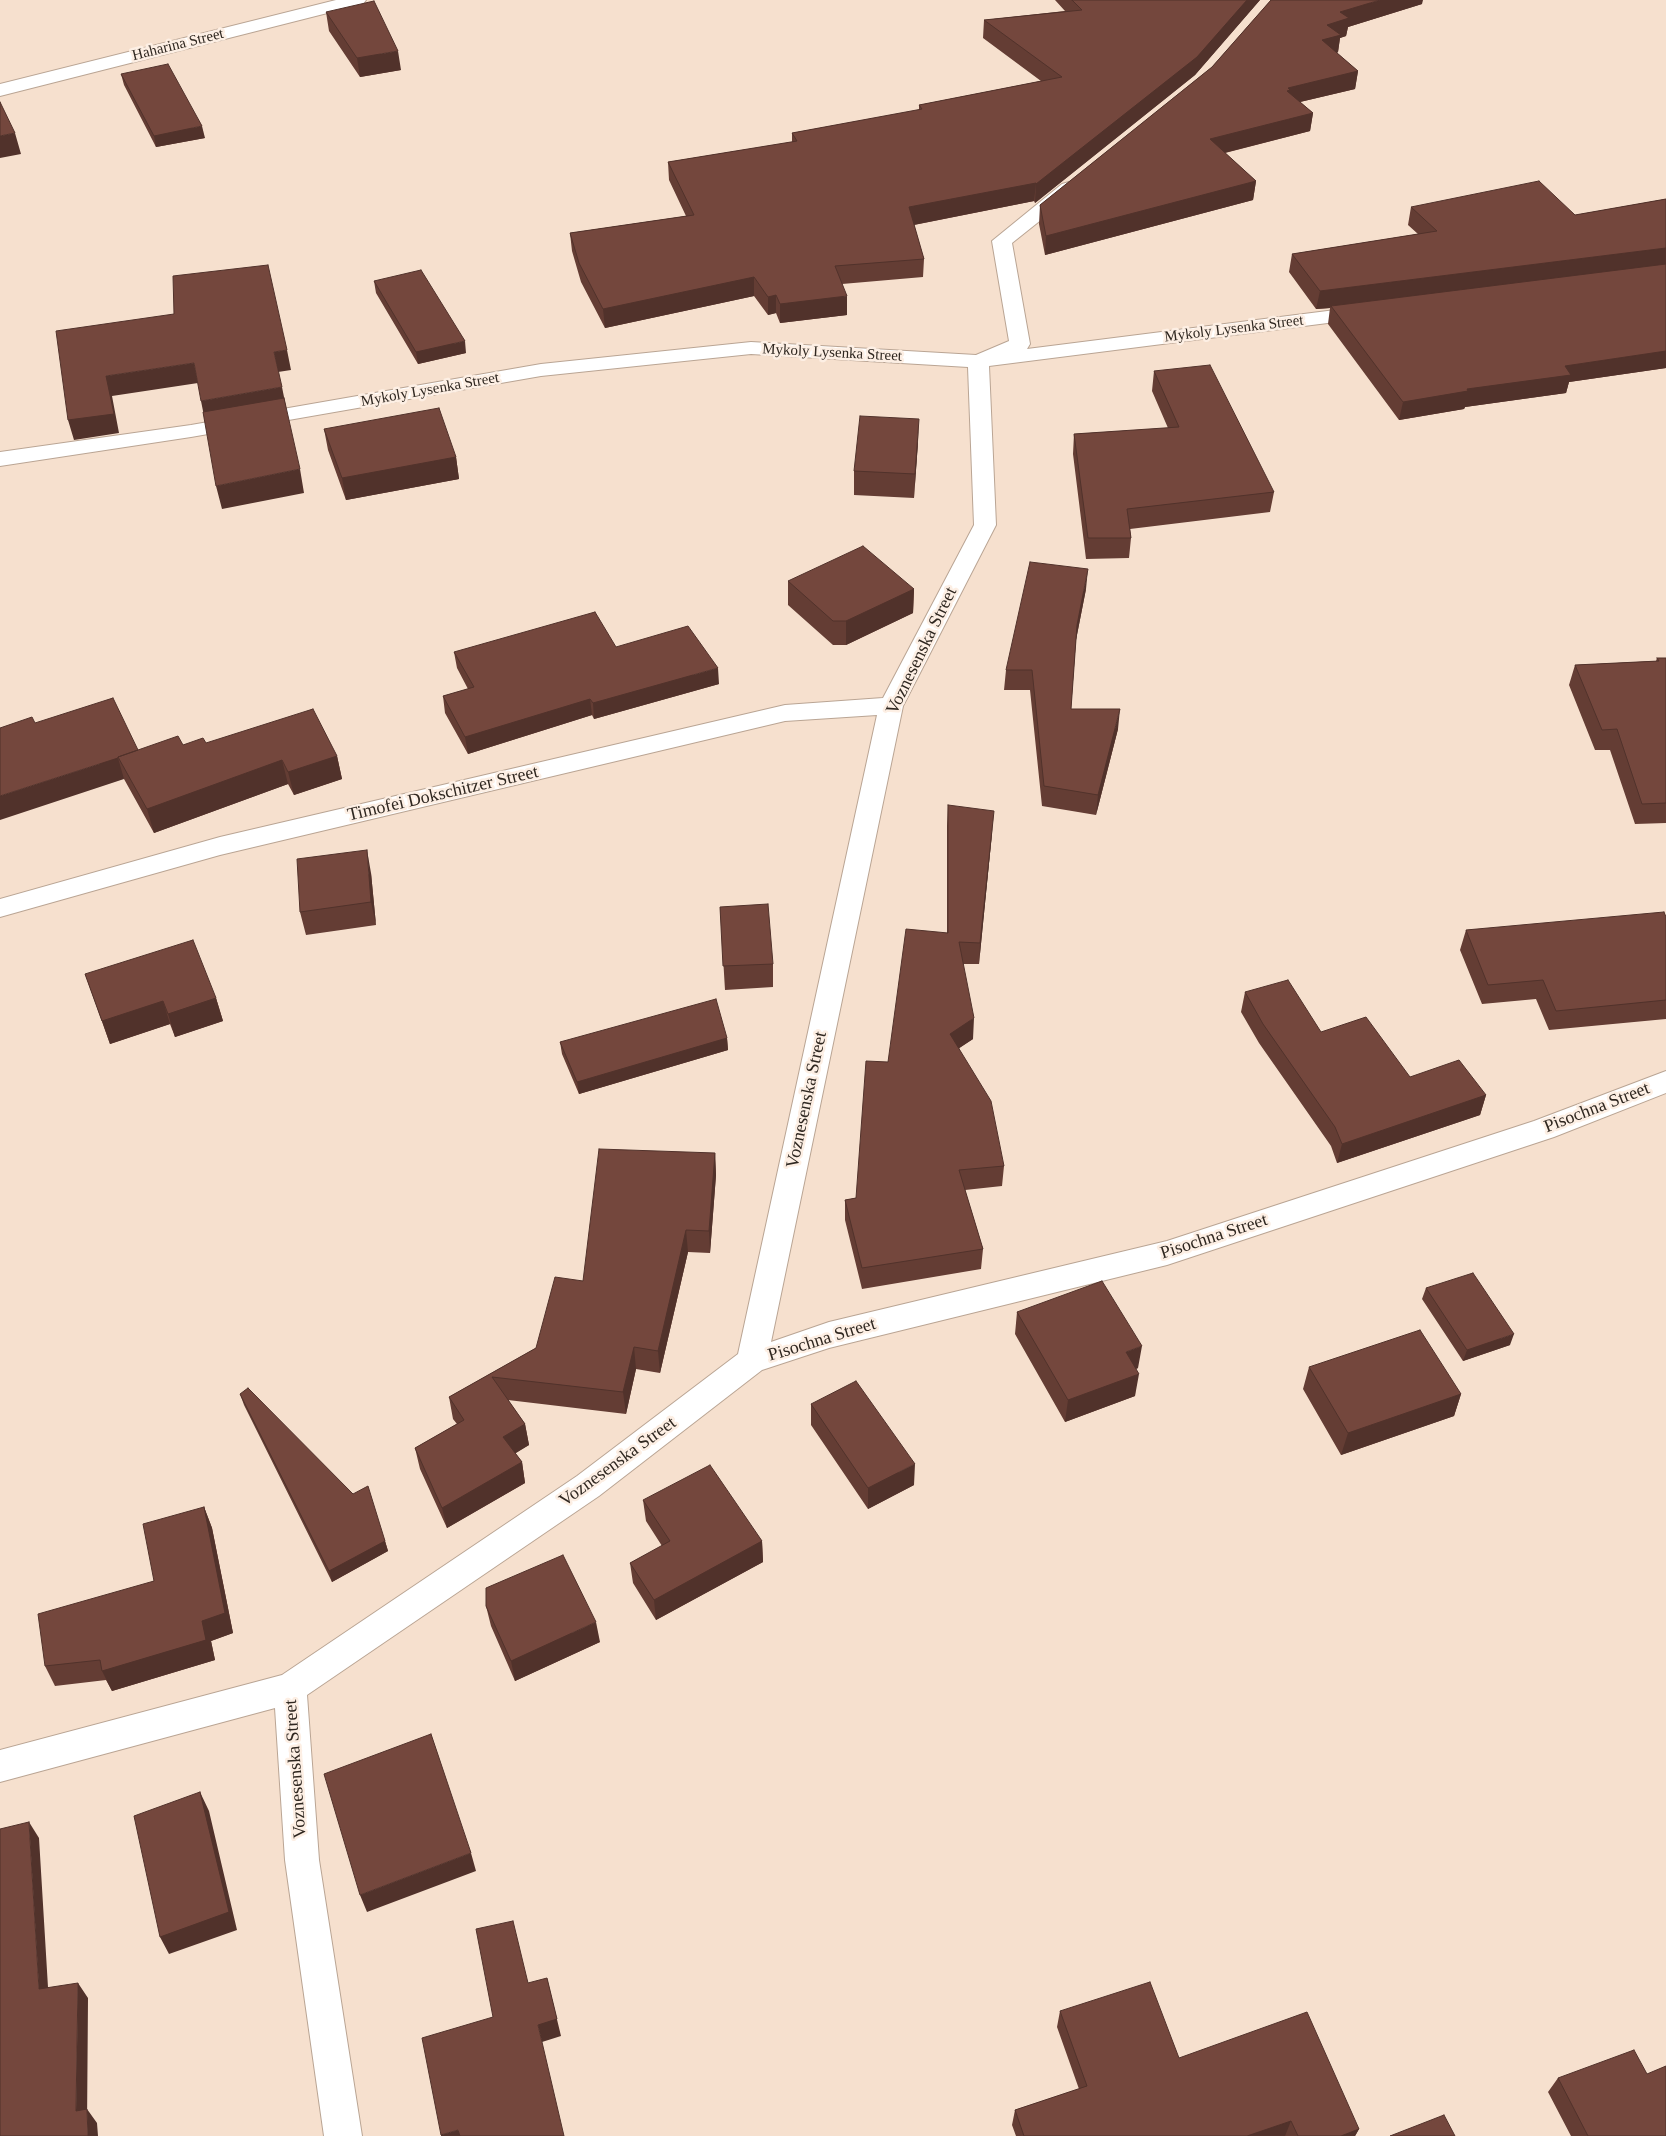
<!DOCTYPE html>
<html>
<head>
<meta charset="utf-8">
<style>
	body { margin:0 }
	canvas { display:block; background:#f6e0ce }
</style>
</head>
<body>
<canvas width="1666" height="2136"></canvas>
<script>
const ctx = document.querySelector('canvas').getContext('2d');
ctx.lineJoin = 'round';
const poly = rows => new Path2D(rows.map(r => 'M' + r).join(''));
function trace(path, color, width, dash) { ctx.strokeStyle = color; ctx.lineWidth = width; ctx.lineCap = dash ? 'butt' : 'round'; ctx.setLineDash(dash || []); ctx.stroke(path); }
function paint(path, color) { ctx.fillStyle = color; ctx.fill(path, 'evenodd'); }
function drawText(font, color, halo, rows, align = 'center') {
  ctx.font = font + ' "Times New Roman",serif'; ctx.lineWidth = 5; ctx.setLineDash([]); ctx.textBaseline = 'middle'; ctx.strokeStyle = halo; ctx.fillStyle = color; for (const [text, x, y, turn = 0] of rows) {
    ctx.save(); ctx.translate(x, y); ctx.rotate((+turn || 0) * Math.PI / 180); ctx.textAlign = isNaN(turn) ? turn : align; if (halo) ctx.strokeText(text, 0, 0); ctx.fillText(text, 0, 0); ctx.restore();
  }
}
const minor = poly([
	[336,0,366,0,363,4,0,96,0,84,336,0],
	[1069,182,1076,184,1079,188,1076,192,1012,243,1030,344,1027,349,1367,306,1374,308,1377,312,1374,316,1367,318,989,366,996,525,903,706,771,1342,829,1322,1167,1241,1534,1121,1666,1071,1666,1093,1554,1137,1167,1265,829,1348,762,1370,599,1496,307,1695,319,1860,362,2136,324,2136,285,1860,275,1708,0,1782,0,1750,282,1675,577,1476,738,1354,877,715,785,721,220,855,0,917,0,899,220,837,785,705,883,698,974,525,968,367,751,354,541,376,191,437,0,466,0,452,191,425,541,364,751,342,976,355,1009,341,992,241,1062,184,1069,182]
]);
trace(minor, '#baa594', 2);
paint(minor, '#fff');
paint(poly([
	[1055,0,1260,0,1195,75,1035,203,1034,201,914,225,924,259,923,277,842,284,847,315,780,323,776,313,768,315,754,296,605,328,581,282,572,251,570,233,686,216,669,180,668,162,792,142,792,133,919,110,919,105,1041,81,983,38,984,20,1065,11],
	[1271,0,1422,4,1348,27,1346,36,1340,38,1338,52,1337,53,1358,71,1355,89,1300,102,1313,113,1310,131,1225,153,1256,181,1253,200,1045,255,1039,224,1040,205,1212,67],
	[326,12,401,70,360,77,329,31],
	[121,74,205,138,156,147,124,85],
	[1666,199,1666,368,1569,382,1566,393,1465,407,1464,409,1399,420,1328,324,1330,308,1316,309,1289,272,1292,254,1418,234,1408,225,1411,207,1575,215],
	[374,281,466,353,418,364,376,293],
	[1154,371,1274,492,1270,512,1130,529,1131,538,1129,558,1086,559,1073,454,1074,434,1168,428,1152,391],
	[324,429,456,457,459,479,346,500,328,450],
	[918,442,914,498,854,495,854,471],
	[788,581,914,589,913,613,846,645,833,645,788,605],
	[1086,589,1076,640,1071,709,1118,729,1096,815,1042,806,1030,690,1004,690,1006,670],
	[616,647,719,684,594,719,592,715,468,754,445,713,443,696,468,689,457,668,454,652],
	[1657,658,1666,658,1666,823,1635,824,1610,750,1595,750,1569,685,1575,665,1656,661],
	[35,723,138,750,183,745,206,743,337,756,342,779,294,795,288,784,154,833,124,779],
	[948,805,992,833,979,964,963,964,973,1039,959,1048,1004,1166,1002,1186,965,1190,983,1249,981,1269,862,1289,845,1220,845,1200,856,1198,888,1062,947,933,947,826],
	[371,873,376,925,306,935,300,912],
	[720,907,773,964,773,987,725,990],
	[1666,917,1666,1019,1549,1030,1536,999,1482,1004,1460,950,1466,930],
	[85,974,216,998,223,1021,175,1037,170,1024,110,1044],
	[1245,992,1321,1032,1410,1077,1486,1095,1480,1115,1337,1163,1331,1146,1259,1043,1241,1012],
	[727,1038,728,1050,579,1094,562,1054,560,1042],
	[715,1153,716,1175,710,1253,688,1252,660,1373,636,1369,626,1414,508,1400,525,1424,529,1445,515,1453,522,1462,525,1483,447,1528,420,1469,415,1448,457,1424,453,1419,449,1397,536,1348,583,1281],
	[1426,1288,1510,1345,1463,1361,1422,1299],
	[1017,1312,1138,1368,1136,1369,1135,1396,1065,1422,1015,1334],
	[1309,1367,1461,1394,1454,1416,1341,1455,1303,1389],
	[240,1394,385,1541,388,1551,332,1582,244,1405],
	[811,1404,914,1485,868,1509,811,1425],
	[643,1500,762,1541,763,1562,656,1620,633,1583,630,1563,662,1546,646,1521],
	[204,1507,212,1528,233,1633,211,1641,215,1660,112,1691,106,1680,55,1686,45,1666,154,1581],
	[486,1606,600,1642,515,1681,491,1626],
	[1060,2011,1179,2058,1359,2129,1355,2136,1016,2136,1012,2125,1015,2110,1079,2089,1057,2027],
	[1647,2074,1666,2136,1571,2136,1548,2092,1558,2078]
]), '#643d34');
paint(poly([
	[1247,0,1260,0,1195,75,1035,203,1036,184],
	[1380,0,1423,0,1422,4,1348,27,1346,36,1340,38,1338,52,1320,58,1322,40,1327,25,1340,12],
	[398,51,401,70,360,77,357,58],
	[1358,71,1355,89,1287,105,1287,108,1288,88],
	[1313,113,1310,131,1208,157,1210,139],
	[202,126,205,138,156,147,154,136],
	[15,133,21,154,0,158,0,136],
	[1256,181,1253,200,1045,255,1046,236],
	[1036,183,1034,201,908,226,909,207],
	[1666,248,1666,266,1331,306,1330,308,1316,309,1320,291],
	[754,277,754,296,605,328,603,309],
	[776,295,776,313,768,315,768,297],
	[847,296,847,315,780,323,780,304],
	[465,341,466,353,418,364,416,352],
	[287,350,291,370,278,372,274,352],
	[1666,351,1666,368,1569,382,1566,393,1465,407,1464,409,1399,420,1403,402,1467,389,1565,366],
	[194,363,198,383,112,396,119,433,74,440,68,420,106,376],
	[282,387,286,407,205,421,201,401],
	[919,419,918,442,914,498,915,474],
	[456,457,459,479,346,500,342,478],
	[300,469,304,493,222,509,216,486],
	[1088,569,1086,589,1075,645,1077,625],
	[914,589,913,613,846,645,846,621],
	[718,668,719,684,594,719,593,703],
	[590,699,592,715,468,754,465,737],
	[1120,709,1118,729,1096,815,1098,795],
	[337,756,342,779,294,795,288,772],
	[118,758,124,779,0,820,0,796],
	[282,760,288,784,154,833,147,809],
	[994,811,992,833,979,964,980,943],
	[367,850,371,873,376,925,371,902],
	[216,998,223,1021,175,1037,168,1014],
	[163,1001,170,1024,110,1044,102,1021],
	[974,1018,973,1039,949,1055,950,1034],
	[727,1038,728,1050,579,1094,577,1082],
	[1486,1095,1480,1115,1337,1163,1342,1144],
	[715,1153,716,1175,710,1253,709,1231],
	[686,1230,688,1252,660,1373,658,1351],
	[1514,1334,1510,1345,1463,1361,1467,1350],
	[1142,1346,1138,1368,1122,1374,1126,1352],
	[634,1347,636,1369,626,1414,623,1392],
	[1139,1374,1135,1396,1065,1422,1068,1400],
	[1461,1394,1454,1416,1341,1455,1348,1433],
	[525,1424,529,1445,508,1458,503,1437],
	[522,1462,525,1483,447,1528,442,1508],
	[915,1464,914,1485,868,1509,868,1488],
	[204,1507,212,1528,233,1633,211,1641,215,1660,112,1691,102,1671,202,1621],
	[385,1541,388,1551,332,1582,329,1571],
	[762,1541,763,1562,656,1620,654,1600],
	[596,1622,600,1642,515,1681,511,1661],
	[200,1792,209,1811,237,1930,169,1954,160,1937],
	[29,1822,39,1838,49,2004,39,1989],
	[471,1853,476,1871,367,1912,360,1895],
	[547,1978,561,2036,542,2042,564,2136,538,2025],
	[78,1983,88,1998,87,2126,76,2111],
	[87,2109,97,2123,98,2136,88,2136],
	[1291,2121,1285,2136,1247,2136],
	[1359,2129,1355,2136,1341,2136],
	[458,2130,461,2136,441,2136,441,2135]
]), '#51322b');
const building = poly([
	[1072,0,1247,0,1197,57,1036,184,1036,183,909,207,924,259,835,266,847,296,780,304,776,295,768,297,754,277,603,309,579,263,570,233,694,215,668,162,797,141,792,133,922,109,919,105,1062,77,984,20,1082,10,1072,0],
	[1271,0,1380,0,1340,12,1349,18,1327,25,1341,35,1322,40,1358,71,1288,88,1290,90,1287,91,1313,113,1210,139,1256,181,1046,236,1040,205,1212,67,1271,0],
	[374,1,398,51,357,58,326,12,374,1],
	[168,64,202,126,154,136,121,74,168,64],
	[0,102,15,133,0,136,0,102],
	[1539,181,1575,215,1666,199,1666,248,1320,291,1292,254,1437,231,1411,207,1539,181],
	[1666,264,1666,351,1565,366,1571,375,1467,389,1468,391,1403,402,1331,306,1666,264],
	[268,265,287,350,274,352,282,387,201,401,194,363,106,376,114,414,68,420,56,331,174,314,173,276,268,265],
	[421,270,465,341,416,352,374,281,421,270],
	[1210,365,1274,492,1127,509,1131,538,1088,538,1074,434,1179,427,1154,371,1210,365],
	[284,398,300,469,216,486,203,412,284,398],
	[439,408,456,457,342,478,324,429,439,408],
	[860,416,919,419,915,474,854,471,860,416],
	[863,546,914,589,846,621,833,621,788,581,863,546],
	[1030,562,1088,569,1077,625,1071,709,1120,709,1098,795,1044,786,1032,670,1006,670,1030,562],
	[595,612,616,647,688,626,718,668,593,703,590,699,465,737,443,696,474,687,454,652,595,612],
	[1657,658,1666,658,1666,803,1642,804,1617,729,1602,730,1575,665,1659,661,1657,658],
	[113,698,138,750,118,757,118,758,0,796,0,728,32,717,35,723,113,698],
	[313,709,337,756,288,772,282,760,147,809,118,757,178,736,183,745,203,738,206,743,313,709],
	[948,805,994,811,980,943,959,942,974,1018,950,1034,991,1101,1004,1166,959,1170,983,1249,862,1268,845,1200,856,1198,866,1061,888,1062,906,929,948,933,948,805],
	[367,850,371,902,300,912,297,859,367,850],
	[768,904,773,964,723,966,720,907,768,904],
	[1664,912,1666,917,1666,1000,1556,1011,1543,980,1488,985,1466,930,1664,912],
	[193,940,216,998,168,1014,163,1001,102,1021,85,974,193,940],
	[1288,980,1321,1032,1366,1017,1410,1077,1459,1060,1486,1095,1342,1144,1335,1127,1263,1024,1245,992,1288,980],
	[716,999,727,1038,577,1082,560,1042,716,999],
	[599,1149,715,1153,709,1231,686,1230,658,1351,634,1347,623,1392,492,1377,525,1424,503,1437,522,1462,442,1508,415,1448,464,1420,449,1397,536,1348,555,1277,583,1281,599,1149],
	[1473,1273,1514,1334,1467,1350,1426,1288,1473,1273],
	[1102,1281,1142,1346,1126,1352,1139,1374,1068,1400,1017,1312,1102,1281],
	[1420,1330,1461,1394,1348,1433,1309,1367,1420,1330],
	[856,1381,915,1464,868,1488,811,1404,856,1381],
	[248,1388,353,1494,368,1486,385,1541,329,1571,240,1394,248,1388],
	[710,1465,762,1541,654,1600,630,1563,670,1541,643,1500,710,1465],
	[204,1507,225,1613,202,1621,206,1640,102,1671,100,1660,45,1666,38,1614,154,1581,143,1524,204,1507],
	[563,1555,596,1622,511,1661,486,1606,486,1588,563,1555],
	[431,1734,471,1853,360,1895,324,1774,431,1734],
	[200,1792,229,1912,160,1937,134,1816,200,1792],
	[29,1822,39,1989,78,1983,76,2111,87,2109,88,2136,0,2136,0,1829,29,1822],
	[513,1921,528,1983,547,1978,557,2019,538,2025,564,2136,460,2136,458,2130,441,2135,422,2038,493,2017,476,1929,513,1921],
	[1150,1982,1179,2058,1307,2012,1359,2129,1341,2136,1298,2136,1291,2121,1247,2136,1024,2136,1015,2110,1087,2086,1060,2011,1150,1982],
	[1634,2050,1647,2074,1666,2066,1666,2136,1588,2136,1558,2078,1634,2050],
	[1444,2115,1455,2136,1390,2136,1444,2115]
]);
paint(building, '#74473d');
trace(building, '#51322b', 1);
drawText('15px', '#2f2720', '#fdefe4', [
	["Haharina Street",178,45,-14],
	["Mykoly Lysenka Street",1234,329,-7],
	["Mykoly Lysenka Street",832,353,3],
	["Mykoly Lysenka Street",430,390,-10]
]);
drawText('18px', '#2f2720', '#fdefe4', [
	["Voznesenska Street",922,651,-64],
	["Timofei Dokschitzer Street",443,794,-13],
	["Voznesenska Street",807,1100,-78],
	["Pisochna Street",1597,1108,-21],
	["Pisochna Street",1214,1237,-18],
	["Pisochna Street",822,1340,-17],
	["Voznesenska Street",618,1462,-36],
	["Voznesenska Street",296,1769,-94]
]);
</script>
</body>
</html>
